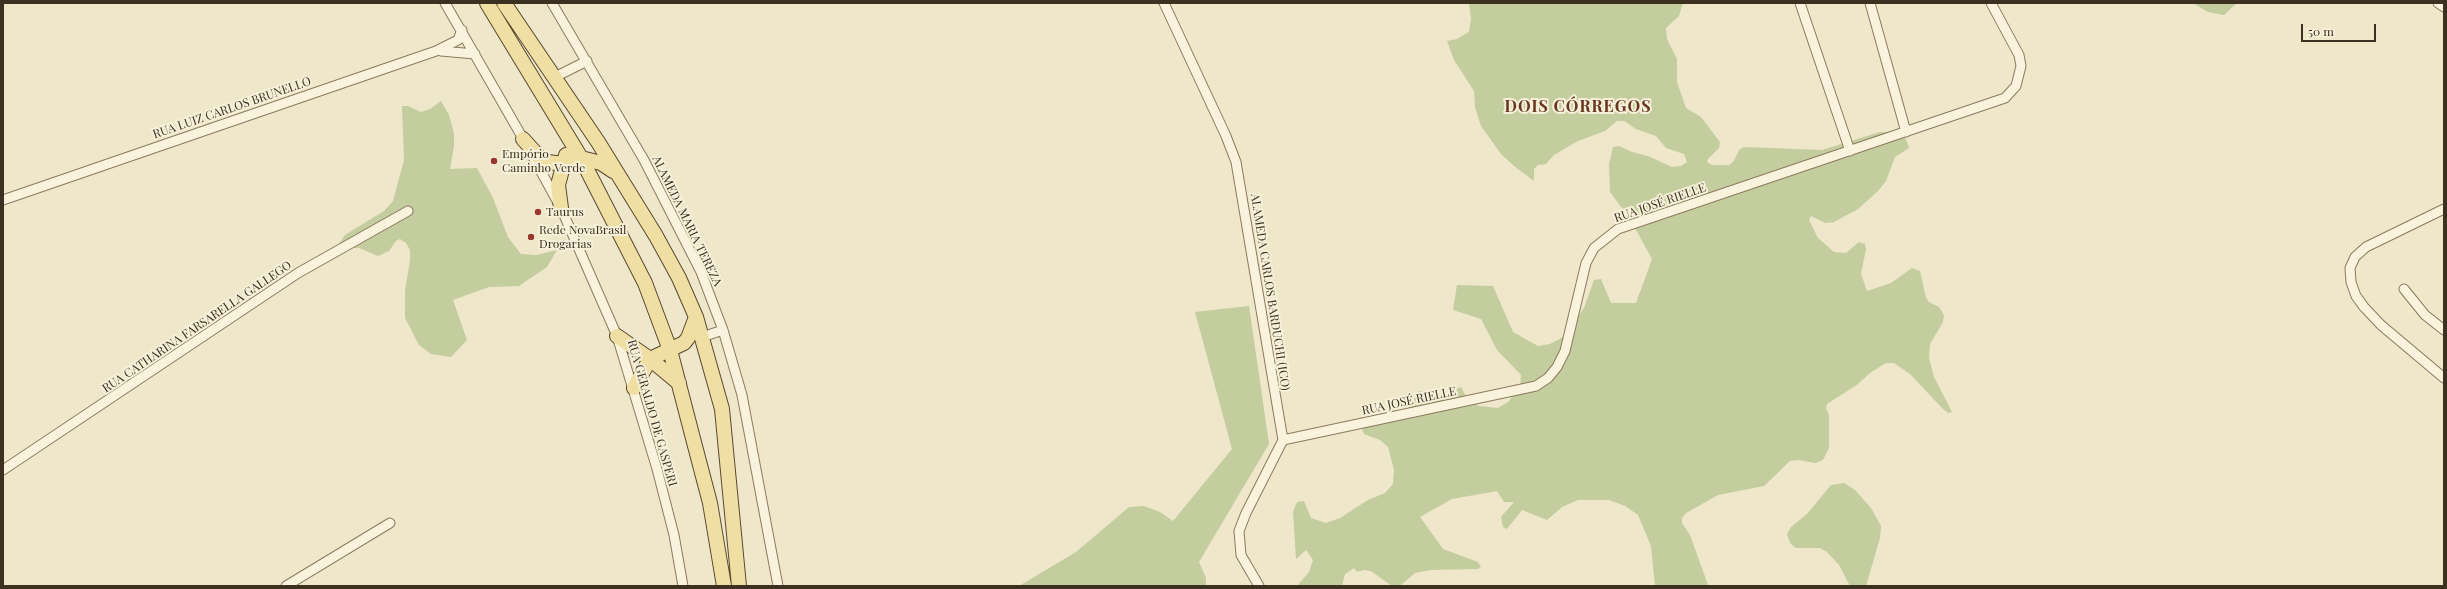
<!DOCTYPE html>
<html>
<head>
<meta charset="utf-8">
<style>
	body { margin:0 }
	#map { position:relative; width:2447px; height:589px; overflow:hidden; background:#eee7ca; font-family:"Playfair Display",serif }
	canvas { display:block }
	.frame { position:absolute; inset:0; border:4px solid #3c3021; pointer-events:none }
	.scale { position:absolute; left:2301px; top:24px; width:75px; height:18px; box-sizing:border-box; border:2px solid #3c3021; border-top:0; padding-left:5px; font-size:12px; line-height:14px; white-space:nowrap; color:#3c3021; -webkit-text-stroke:3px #f6f0d9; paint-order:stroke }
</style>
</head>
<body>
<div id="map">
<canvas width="2447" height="589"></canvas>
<div class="frame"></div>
<div class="scale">50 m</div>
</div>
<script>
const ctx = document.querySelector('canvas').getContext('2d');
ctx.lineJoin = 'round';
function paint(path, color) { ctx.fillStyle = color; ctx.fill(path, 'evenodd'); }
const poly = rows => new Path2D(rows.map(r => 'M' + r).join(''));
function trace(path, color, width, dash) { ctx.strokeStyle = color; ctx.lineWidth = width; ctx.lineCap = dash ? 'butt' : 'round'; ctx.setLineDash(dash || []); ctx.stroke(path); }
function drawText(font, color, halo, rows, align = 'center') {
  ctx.font = font + ' "Playfair Display",serif'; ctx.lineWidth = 4; ctx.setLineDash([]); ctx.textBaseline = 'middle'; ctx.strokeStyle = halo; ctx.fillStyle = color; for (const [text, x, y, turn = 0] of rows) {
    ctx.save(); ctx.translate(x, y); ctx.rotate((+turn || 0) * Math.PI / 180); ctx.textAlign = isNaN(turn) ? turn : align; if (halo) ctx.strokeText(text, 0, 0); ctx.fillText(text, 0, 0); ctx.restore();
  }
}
paint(poly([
	[1469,3,1683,3,1679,16,1666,28,1667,39,1677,59,1677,82,1686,108,1701,117,1720,142,1719,148,1708,159,1707,162,1712,165,1729,165,1734,161,1739,150,1744,147,1822,150,1880,132,1894,132,1905,137,1909,148,1895,157,1886,181,1878,191,1858,209,1834,222,1825,223,1811,216,1809,220,1818,238,1834,252,1846,253,1859,242,1865,244,1866,249,1861,274,1867,291,1891,283,1912,268,1920,271,1926,298,1929,302,1939,307,1944,315,1943,322,1930,344,1929,358,1934,377,1952,412,1948,413,1942,408,1910,374,1894,363,1886,363,1870,373,1858,384,1827,404,1826,408,1829,415,1829,448,1823,460,1815,463,1799,460,1790,461,1764,486,1718,495,1686,513,1682,518,1682,523,1690,535,1708,585,1711,586,1655,586,1651,546,1638,515,1625,506,1609,500,1578,500,1562,507,1547,520,1522,510,1507,529,1503,527,1501,517,1514,502,1504,502,1497,491,1452,499,1420,517,1443,549,1478,562,1481,567,1478,569,1431,570,1415,573,1400,586,1392,586,1371,571,1364,570,1357,572,1354,568,1345,574,1342,586,1297,586,1309,572,1313,560,1306,550,1296,559,1293,512,1297,502,1304,501,1311,518,1326,523,1340,518,1368,500,1385,493,1393,484,1394,470,1388,447,1380,440,1364,434,1362,429,1365,422,1403,411,1409,407,1419,391,1446,394,1461,387,1468,400,1479,406,1498,408,1508,402,1520,387,1521,375,1497,350,1481,319,1453,310,1457,285,1493,286,1513,332,1538,346,1550,344,1563,337,1584,308,1594,280,1601,279,1611,303,1636,303,1652,259,1630,219,1610,192,1609,164,1613,147,1619,146,1632,152,1648,156,1672,167,1681,166,1687,162,1684,154,1666,148,1656,136,1636,129,1624,121,1617,121,1605,131,1578,141,1554,155,1546,164,1538,165,1534,169,1534,181,1514,166,1501,154,1481,126,1475,107,1474,91,1454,60,1447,41,1457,39,1469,32,1471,19],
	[2193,3,2237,3,2224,15,2208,12],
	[441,101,449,115,454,133,454,146,450,169,477,168,493,198,508,237,521,254,537,255,557,250,547,267,519,286,489,287,453,300,467,340,451,357,431,354,419,345,405,318,405,291,410,260,410,250,406,243,400,239,396,241,389,251,378,256,359,248,343,248,339,244,345,235,384,211,393,201,404,160,402,106,408,106,421,112,430,109],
	[1249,306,1269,444,1199,562,1206,578,1206,586,1019,586,1076,552,1129,507,1144,506,1160,512,1173,521,1232,449,1195,312],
	[1844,483,1855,490,1871,508,1881,526,1880,538,1866,586,1850,586,1839,565,1827,552,1820,548,1796,548,1790,543,1787,534,1791,527,1807,514,1831,485]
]), '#c3cd9d');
const minor = poly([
	[445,3,525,142],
	[552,3,644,160,701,272,723,330,742,395,778,586],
	[1164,3,1226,136,1236,162,1283,440,1246,513,1239,531,1241,555,1259,586],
	[1800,3,1850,151],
	[1870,3,1906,132],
	[2438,3,2444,7],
	[441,51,475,54],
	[555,77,587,61],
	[532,155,561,208,617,336,657,469,674,535,683,586],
	[3,200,436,51,458,40,462,30],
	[2444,209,2366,247,2355,257,2350,268,2351,282,2356,296,2364,307,2381,325,2444,378],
	[2404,289,2425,315,2444,330],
	[702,337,723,330],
	[1283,440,1536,386,1548,378,1557,367,1565,351,1586,263,1594,248,1618,229,2005,98,2016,86,2021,66,2019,55,1991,3],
	[3,470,298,273,408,211],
	[286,586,390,523]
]);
const primary = poly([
	[487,3,581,158,645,283,670,350,695,446,710,503,724,586],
	[504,3,598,142,656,236,679,278,696,317,722,409,739,586],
	[523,139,540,158,547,162,565,164,581,158,601,163,613,171],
	[561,208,558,185,566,155],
	[617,336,650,359,679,383],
	[634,388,650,359,684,343,688,338,696,317]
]);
trace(minor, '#8b7a5e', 11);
trace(primary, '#594832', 16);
trace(minor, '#f9f3dd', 9);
trace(primary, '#f0dfa3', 14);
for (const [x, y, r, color] of [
	[494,161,4,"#99382f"],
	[538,212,4,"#99382f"],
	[531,237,4,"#99382f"]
]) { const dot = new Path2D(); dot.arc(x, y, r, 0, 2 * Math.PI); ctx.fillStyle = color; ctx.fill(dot); trace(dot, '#f6f0d9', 1.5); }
drawText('12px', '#3c3021', '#f6f0d9', [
	["RUA LUIZ CARLOS BRUNELLO",232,108,-19],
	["RUA JOSÉ RIELLE",1660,203,-19],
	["ALAMEDA MARIA TEREZA",687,221,64],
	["ALAMEDA CARLOS BARDUCHI (ICO)",1270,292,81],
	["RUA CATHARINA FARSARELLA GALLEGO",197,327,-34],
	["RUA JOSÉ RIELLE",1409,401,-12],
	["RUA GERALDO DE GASPERI",652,413,74]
]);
drawText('12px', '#3c3021', '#f6f0d9', [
	["Empório",502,154],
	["Caminho Verde",502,168],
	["Taurus",546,212],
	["Rede NovaBrasil",539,230],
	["Drogarias",539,244]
], 'left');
ctx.letterSpacing = '1px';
drawText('bold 16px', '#683621', '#f6f0d9', [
	["DOIS CÓRREGOS",1578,107]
]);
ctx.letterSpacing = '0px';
</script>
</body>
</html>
